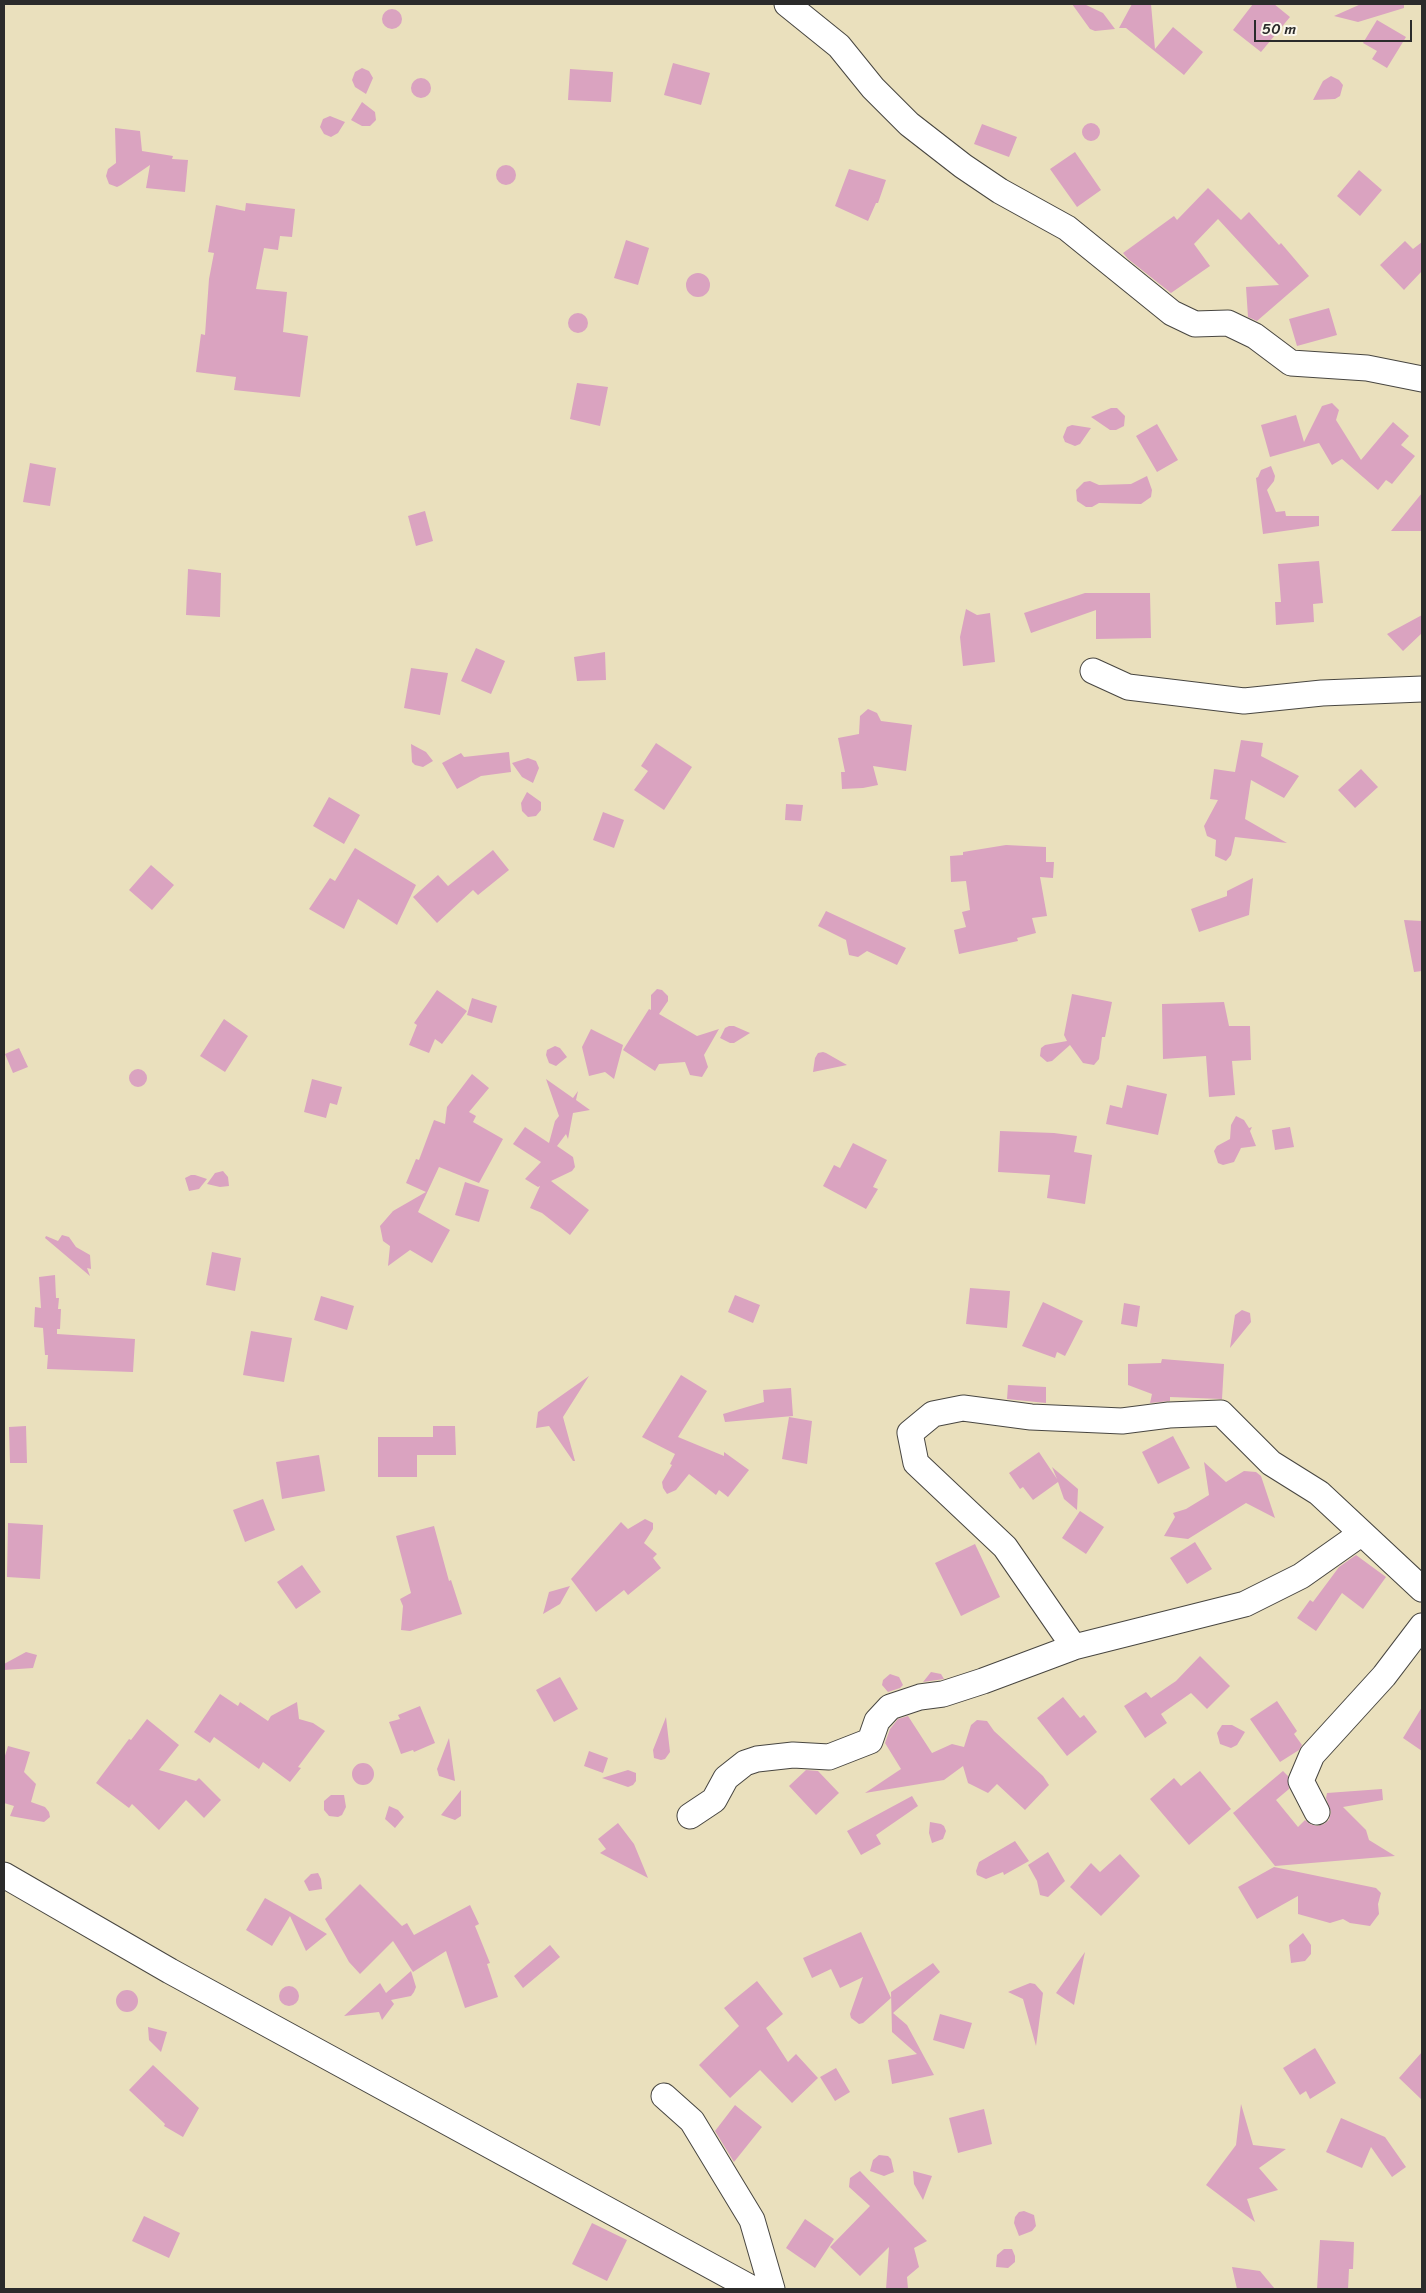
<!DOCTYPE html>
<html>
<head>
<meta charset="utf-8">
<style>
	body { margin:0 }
	#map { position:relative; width:1426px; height:2293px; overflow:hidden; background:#eae0bd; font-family:Sriracha,sans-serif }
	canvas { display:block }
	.frame { position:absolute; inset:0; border:5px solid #2b2b2b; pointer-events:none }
	.scale { position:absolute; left:1254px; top:20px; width:158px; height:22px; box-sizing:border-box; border:2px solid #2b2b2b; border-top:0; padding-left:6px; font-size:15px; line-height:18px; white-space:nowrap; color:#2b2b2b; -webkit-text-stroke:4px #fbf7ec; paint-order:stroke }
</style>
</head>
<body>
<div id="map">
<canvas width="1426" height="2293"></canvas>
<div class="frame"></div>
<div class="scale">50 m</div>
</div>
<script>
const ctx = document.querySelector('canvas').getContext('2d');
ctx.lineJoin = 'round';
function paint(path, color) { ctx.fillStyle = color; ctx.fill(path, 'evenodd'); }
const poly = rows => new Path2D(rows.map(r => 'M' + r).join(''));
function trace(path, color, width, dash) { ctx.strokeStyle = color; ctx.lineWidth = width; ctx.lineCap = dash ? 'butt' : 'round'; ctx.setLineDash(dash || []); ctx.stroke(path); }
paint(poly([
	[1072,4,1084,4,1103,13,1115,29,1095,31,1090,29],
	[1132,4,1151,4,1155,49,1173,27,1203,52,1184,75,1126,28,1119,28],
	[1253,4,1274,4,1290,17,1261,52,1233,30],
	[1361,4,1404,4,1404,8,1358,22,1334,16],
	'382 19a10 10 0 1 1 20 0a10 10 0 1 1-20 0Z',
	[1377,20,1406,37,1387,68,1372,59,1377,51,1363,43],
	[673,63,710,73,701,105,664,95],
	[362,68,369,71,373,78,366,94,355,87,352,80,355,72],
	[570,69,613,72,611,102,568,100],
	[1331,76,1339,80,1343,85,1340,96,1335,99,1313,100,1323,81],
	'411 88a10 10 0 1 1 20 0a10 10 0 1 1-20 0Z',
	[362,102,375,112,376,120,370,126,362,126,351,120],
	[330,116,345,122,338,133,331,137,324,134,320,127,323,119],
	'1082 132a9 9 0 1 1 18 0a9 9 0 1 1-18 0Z',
	[982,124,1017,137,1009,157,974,144],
	[115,128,140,131,142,151,173,156,172,159,188,160,185,192,146,188,150,165,121,185,117,187,109,184,106,176,108,169,116,163],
	[1075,152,1101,190,1077,207,1050,169],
	'496 175a10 10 0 1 1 20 0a10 10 0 1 1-20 0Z',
	[849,169,886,180,878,203,876,203,868,221,835,206],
	[1359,170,1382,190,1360,216,1337,196],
	[1208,188,1241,220,1249,212,1279,245,1281,243,1309,276,1257,321,1248,317,1246,287,1279,285,1218,219,1194,244,1210,266,1171,293,1128,259,1123,253,1174,216,1177,220],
	[246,203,295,209,292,237,280,236,278,250,264,248,256,289,287,292,283,332,308,336,300,397,234,390,236,377,196,372,201,334,205,335,209,279,214,253,208,252,216,205,245,211],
	[626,240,649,248,638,285,614,278],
	[1405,241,1413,249,1422,242,1422,271,1404,290,1380,265],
	'686 285a12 12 0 1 1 24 0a12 12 0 1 1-24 0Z',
	[1329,308,1337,335,1297,346,1289,319],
	'568 323a10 10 0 1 1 20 0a10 10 0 1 1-20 0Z',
	[577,383,608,387,600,426,570,419],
	[1332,403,1339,410,1336,420,1361,460,1393,422,1409,436,1401,445,1415,456,1392,484,1386,480,1378,490,1342,459,1332,465,1319,443,1270,457,1261,425,1296,415,1304,442,1322,406],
	[1111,408,1117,408,1125,416,1124,426,1116,430,1110,430,1091,417],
	[1157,424,1178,460,1157,472,1136,436],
	[1072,425,1091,428,1080,444,1075,446,1065,442,1063,437,1067,427],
	[30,463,56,468,50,506,23,502],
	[1271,466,1275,476,1274,481,1267,490,1276,512,1285,511,1286,516,1319,516,1319,526,1263,534,1256,478,1258,477,1261,470],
	[1147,476,1152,490,1151,497,1141,504,1099,503,1092,507,1086,507,1077,501,1076,490,1084,482,1090,481,1099,485,1131,484],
	[1422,493,1422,531,1391,531],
	[425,511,433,541,416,546,408,516],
	[1319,561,1323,603,1313,604,1314,622,1276,625,1275,602,1281,602,1278,564],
	[188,569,221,573,220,617,186,615],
	[1085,593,1150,593,1151,638,1096,639,1096,610,1031,633,1024,613],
	[966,609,977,615,990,613,995,662,963,666,960,637],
	[1422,615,1422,633,1403,651,1387,634],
	[476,648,505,661,491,694,461,681],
	[605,652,606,680,577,681,574,657],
	[411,668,448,673,440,715,404,708],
	[868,709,877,713,881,721,912,725,906,771,873,766,878,785,863,788,842,789,841,772,845,772,838,738,859,734,860,716],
	[1241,740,1263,743,1261,756,1299,776,1284,798,1251,780,1245,819,1287,843,1235,837,1231,855,1226,861,1215,856,1216,840,1207,836,1204,826,1218,800,1210,799,1214,769,1235,772],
	[656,743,692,767,664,810,634,790,648,771,641,766],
	[411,744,426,752,433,761,423,767,415,765,412,762],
	[509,752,511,772,481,776,457,789,442,763,461,753,464,757],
	[528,758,536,761,539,768,533,783,522,777,512,763],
	[1361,769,1378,787,1355,808,1338,790],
	[527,792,541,802,541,810,536,816,528,817,522,811,521,803],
	[329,797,360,815,344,844,313,826],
	[786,804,803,805,801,821,785,820],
	[603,812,624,820,614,848,593,840],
	[1006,845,1046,847,1046,862,1054,862,1053,878,1040,877,1047,916,1032,918,1036,933,1017,938,1018,941,959,954,954,930,966,927,962,912,970,910,966,881,951,882,950,856,963,855,963,852],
	[355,848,416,885,397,925,358,899,344,929,309,909,330,878,335,881],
	[493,850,509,870,478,895,473,890,437,923,413,897,438,875,448,886],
	[151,865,174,885,152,910,129,890],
	[1253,878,1249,915,1199,932,1191,909,1227,896,1227,891],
	[826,911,906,948,897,965,867,951,858,957,849,955,846,940,818,926],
	[1404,920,1422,921,1422,971,1414,972],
	[657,989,662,990,668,996,668,1001,659,1014,697,1036,719,1029,704,1055,708,1067,702,1077,690,1075,685,1062,659,1064,655,1071,623,1050,649,1009,651,1010,651,995],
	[437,990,467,1011,442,1044,435,1039,429,1053,409,1045,417,1025,414,1023],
	[1072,994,1112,1002,1105,1037,1102,1037,1099,1059,1094,1065,1083,1063,1070,1045,1052,1061,1047,1062,1040,1056,1041,1048,1045,1045,1067,1041,1064,1035],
	[472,998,497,1006,492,1023,467,1015],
	[1224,1002,1229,1026,1250,1026,1251,1060,1232,1061,1235,1095,1209,1097,1206,1056,1163,1059,1162,1004],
	[224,1019,248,1036,225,1072,200,1056],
	[729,1026,734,1026,750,1033,734,1043,730,1043,720,1038,725,1028],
	[591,1029,623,1045,614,1079,605,1072,589,1076,582,1047],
	[555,1046,560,1048,567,1057,556,1066,549,1063,546,1055,547,1050],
	[19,1048,28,1067,13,1073,5,1054],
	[823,1052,826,1053,847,1065,813,1072,815,1058,818,1053],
	'129 1078a9 9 0 1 1 18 0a9 9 0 1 1-18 0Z',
	[472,1074,489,1088,469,1112,476,1116,473,1122,503,1139,479,1183,439,1167,418,1212,450,1230,432,1263,410,1250,388,1266,390,1246,383,1241,380,1226,393,1211,426,1192,406,1183,416,1159,419,1160,434,1120,445,1124,447,1107],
	[312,1079,342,1087,337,1105,330,1103,326,1118,304,1112],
	[546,1079,573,1098,578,1091,576,1100,590,1110,573,1113,568,1139,566,1134,557,1146,573,1157,575,1167,572,1171,551,1181,589,1210,570,1235,542,1213,530,1208,540,1186,538,1187,525,1179,541,1162,513,1144,525,1127,549,1143,555,1121,559,1116],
	[1127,1085,1167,1094,1158,1135,1106,1124,1110,1105,1122,1108],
	[1236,1116,1244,1120,1249,1128,1252,1127,1250,1131,1256,1146,1241,1148,1234,1162,1223,1165,1218,1163,1214,1151,1217,1146,1230,1139,1231,1125],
	[1290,1127,1294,1147,1275,1150,1272,1130],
	[1000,1131,1054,1133,1077,1136,1074,1152,1092,1155,1085,1204,1047,1198,1050,1175,998,1172],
	[853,1143,887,1160,873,1187,878,1189,866,1209,823,1186,834,1165,840,1168],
	[223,1171,228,1177,229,1186,220,1187,207,1184,215,1173],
	[191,1175,195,1175,207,1179,199,1189,189,1191,185,1178],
	[465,1182,489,1190,479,1222,455,1215],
	[62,1235,69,1237,76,1247,90,1255,91,1269,87,1268,90,1276,45,1238,46,1236,58,1241],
	[212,1252,241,1258,235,1291,206,1285],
	[55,1275,56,1298,59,1298,58,1309,61,1309,60,1329,57,1329,57,1334,135,1339,133,1372,47,1369,48,1355,45,1355,43,1328,34,1327,35,1307,41,1308,39,1277],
	[970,1288,1010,1291,1007,1328,966,1324],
	[735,1295,760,1305,753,1323,728,1312],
	[321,1296,354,1306,347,1330,314,1320],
	[1043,1302,1083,1321,1065,1356,1057,1352,1055,1358,1022,1346],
	[1124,1303,1140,1306,1137,1327,1121,1324],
	[1242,1310,1250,1313,1251,1322,1230,1348,1235,1315],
	[251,1331,292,1338,284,1382,243,1375],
	[1162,1359,1224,1364,1222,1399,1170,1397,1170,1401,1150,1403,1152,1394,1128,1385,1128,1364,1161,1363],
	[681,1375,707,1391,678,1437,724,1456,724,1452,749,1470,728,1497,719,1490,716,1495,689,1474,676,1490,667,1494,663,1488,662,1482,672,1465,670,1464,675,1454,642,1437],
	[589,1376,563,1417,575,1461,573,1461,549,1426,536,1428,538,1412],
	[1008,1385,1046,1387,1046,1403,1007,1399],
	[791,1388,793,1416,725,1422,723,1414,764,1402,763,1390],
	[789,1417,812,1421,807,1464,782,1459],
	[26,1426,27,1463,10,1463,9,1427],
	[433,1426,455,1426,456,1455,417,1455,417,1477,378,1477,378,1437,433,1437],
	[1173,1436,1190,1468,1158,1484,1142,1452],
	[1039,1452,1057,1479,1052,1467,1078,1489,1077,1510,1064,1499,1058,1482,1033,1500,1023,1487,1020,1489,1009,1473],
	[319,1455,325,1491,282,1499,276,1462],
	[1204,1462,1226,1482,1244,1471,1256,1472,1261,1476,1275,1518,1246,1503,1188,1539,1164,1536,1175,1517,1173,1513,1186,1509,1209,1495],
	[263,1499,275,1530,245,1542,233,1510],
	[1080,1511,1104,1527,1086,1554,1062,1538],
	[645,1519,653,1523,653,1529,644,1543,657,1554,653,1558,661,1568,628,1595,624,1590,596,1612,571,1579,621,1522,628,1529],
	[8,1523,43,1525,40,1579,7,1577],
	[434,1526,449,1581,451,1580,462,1614,410,1631,401,1630,403,1606,400,1599,411,1593,396,1536],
	[1195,1542,1212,1569,1187,1584,1170,1558],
	[975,1544,1000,1597,961,1616,935,1563],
	[1356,1555,1386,1577,1363,1609,1342,1593,1316,1631,1297,1618,1310,1600,1313,1602,1339,1567],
	[302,1565,321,1592,296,1609,277,1582],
	[570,1586,560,1604,543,1614,549,1592],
	[26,1652,37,1655,33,1668,4,1670,4,1664],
	[1200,1656,1230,1686,1207,1709,1191,1693,1161,1714,1167,1723,1145,1738,1124,1706,1146,1692,1151,1698,1176,1681],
	[931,1672,941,1674,944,1679,923,1682],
	[890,1674,899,1677,903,1685,900,1688,888,1692,882,1685,883,1680],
	[560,1677,578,1709,554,1722,536,1690],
	[220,1694,238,1706,240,1702,268,1721,271,1716,297,1702,299,1719,313,1723,325,1731,298,1767,301,1768,290,1782,263,1762,259,1769,214,1737,210,1743,194,1732],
	[1063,1697,1080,1718,1084,1715,1097,1732,1067,1756,1037,1718],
	[1277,1701,1297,1731,1294,1734,1302,1745,1299,1750,1280,1762,1250,1719],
	[420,1706,435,1743,414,1752,413,1750,401,1754,389,1722,400,1719,398,1715],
	[1422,1707,1422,1751,1403,1738],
	[908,1716,932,1753,952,1744,964,1747,971,1725,977,1720,987,1721,994,1731,1043,1776,1049,1785,1025,1810,997,1784,988,1793,968,1783,963,1766,944,1780,865,1793,901,1769,885,1743,890,1729,898,1719],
	[666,1717,670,1752,665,1759,661,1760,654,1758,653,1750],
	[147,1719,179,1745,159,1770,196,1781,199,1778,221,1800,204,1818,186,1800,159,1830,132,1804,129,1808,96,1783,129,1739,131,1740],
	[1222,1725,1232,1725,1245,1732,1237,1745,1231,1748,1220,1744,1217,1733],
	[449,1738,455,1781,439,1776,437,1769],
	[8,1746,30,1752,24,1772,36,1784,31,1802,45,1807,49,1812,50,1817,44,1822,10,1816,14,1806,4,1803,4,1759],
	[589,1751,608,1758,603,1773,584,1766],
	'352 1774a11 11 0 1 1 22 0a11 11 0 1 1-22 0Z',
	[628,1770,636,1773,636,1781,633,1785,628,1787,602,1778],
	[806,1770,818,1771,839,1793,816,1815,789,1786],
	[1200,1771,1231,1809,1189,1845,1150,1799,1174,1778,1181,1786],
	[1283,1771,1288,1776,1289,1789,1276,1800,1298,1827,1305,1820,1310,1824,1317,1826,1324,1824,1329,1820,1331,1812,1326,1798,1327,1793,1382,1789,1383,1800,1343,1807,1366,1830,1369,1840,1395,1856,1275,1866,1233,1813],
	[461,1790,461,1816,455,1820,441,1815],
	[331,1795,344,1795,346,1807,342,1815,338,1817,329,1816,324,1810,324,1801],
	[912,1796,918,1806,876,1835,881,1844,861,1855,847,1831],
	[389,1806,398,1810,404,1817,395,1828,385,1819],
	[930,1822,941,1824,944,1826,946,1831,943,1839,932,1843,929,1833],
	[618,1823,634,1844,648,1878,600,1853,606,1849,598,1839],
	[1015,1841,1029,1861,1004,1875,1003,1872,986,1879,977,1875,976,1871,979,1862],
	[1048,1852,1065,1881,1048,1897,1040,1895,1037,1881,1028,1865],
	[1120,1854,1140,1876,1101,1916,1070,1887,1091,1863,1100,1872],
	[1274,1867,1376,1888,1381,1893,1378,1904,1379,1914,1370,1926,1350,1923,1343,1919,1330,1923,1298,1914,1298,1896,1257,1919,1238,1887],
	[318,1873,321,1879,322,1889,309,1891,304,1881,311,1874],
	[360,1884,402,1926,407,1923,414,1935,470,1905,479,1924,475,1926,490,1963,487,1964,498,1997,465,2008,446,1951,413,1972,393,1941,360,1974,349,1962,325,1919],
	[265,1898,292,1913,327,1934,306,1951,290,1916,272,1946,246,1930],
	[861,1932,891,1998,863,2023,859,2024,851,2018,850,2014,863,1977,840,1988,831,1969,812,1978,803,1958],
	[1303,1933,1311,1945,1311,1954,1305,1961,1291,1963,1289,1945],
	[550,1945,560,1957,523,1988,514,1976],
	[1085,1952,1074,2005,1056,1993],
	[933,1963,940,1972,893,2013,907,2025,934,2075,892,2084,888,2060,917,2054,892,2032,891,1992],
	[411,1971,416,1987,414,1992,411,1996,391,2000,394,2004,382,2020,379,2012,344,2016,380,1983,386,1993],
	[757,1981,783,2014,766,2028,788,2062,796,2054,818,2078,792,2103,760,2070,730,2098,699,2065,739,2026,724,2008],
	[1030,1983,1035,1984,1043,1993,1036,2046,1023,1999,1008,1992],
	'279 1996a10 10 0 1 1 20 0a10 10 0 1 1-20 0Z',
	'116 2001a11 11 0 1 1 22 0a11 11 0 1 1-22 0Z',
	[940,2014,972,2023,964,2049,933,2040],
	[148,2027,167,2032,161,2052,149,2040],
	[1315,2048,1336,2083,1310,2099,1306,2091,1300,2095,1283,2068],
	[1422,2052,1422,2100,1399,2078],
	[153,2065,199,2108,183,2137,164,2126,165,2124,129,2090],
	[836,2068,850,2092,835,2101,820,2077],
	[1241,2104,1253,2145,1286,2149,1259,2168,1278,2190,1247,2199,1255,2222,1206,2185,1236,2145],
	[735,2105,762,2127,734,2162,715,2131],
	[984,2109,992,2144,958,2153,949,2118],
	[1341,2118,1385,2137,1406,2167,1392,2177,1371,2147,1362,2168,1326,2152],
	[879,2155,888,2156,891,2159,894,2172,884,2176,870,2171,873,2160],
	[860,2171,927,2241,914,2248,919,2267,907,2277,908,2289,886,2289,889,2247,860,2276,830,2247,870,2206,849,2187,850,2178],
	[913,2171,932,2176,923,2200,914,2184],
	[1024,2211,1034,2215,1036,2226,1032,2231,1019,2236,1014,2223,1015,2217,1019,2212],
	[144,2216,180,2233,169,2258,132,2241],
	[805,2219,834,2239,815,2268,786,2248],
	[592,2223,627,2240,607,2281,572,2264],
	[1320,2240,1354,2242,1353,2269,1349,2269,1348,2289,1317,2289],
	[1004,2249,1012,2249,1015,2256,1015,2262,1008,2268,996,2267,997,2255],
	[1232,2267,1260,2271,1275,2289,1237,2289]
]), '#daa3c0');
const minor = poly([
	[787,4,839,46,873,88,909,124,963,166,1000,191,1067,228,1172,313,1195,324,1228,323,1255,336,1291,363,1367,368,1422,379],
	[1093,671,1128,687,1244,701,1322,693,1422,689],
	[1074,1647,1005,1547,916,1463,910,1433,933,1414,963,1408,1031,1417,1122,1421,1169,1415,1221,1413,1271,1463,1319,1493,1422,1589],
	[1317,1812,1301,1781,1312,1755,1384,1676,1422,1626],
	[690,1816,714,1800,726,1778,745,1763,757,1759,793,1755,829,1757,870,1741,877,1721,890,1707,920,1697,943,1694,983,1681,1074,1647,1245,1604,1301,1576,1362,1533],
	[4,1875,170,1971,753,2289],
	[664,2096,692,2121,752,2220,772,2289]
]);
trace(minor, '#484641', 27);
trace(minor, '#fff', 25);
</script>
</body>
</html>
